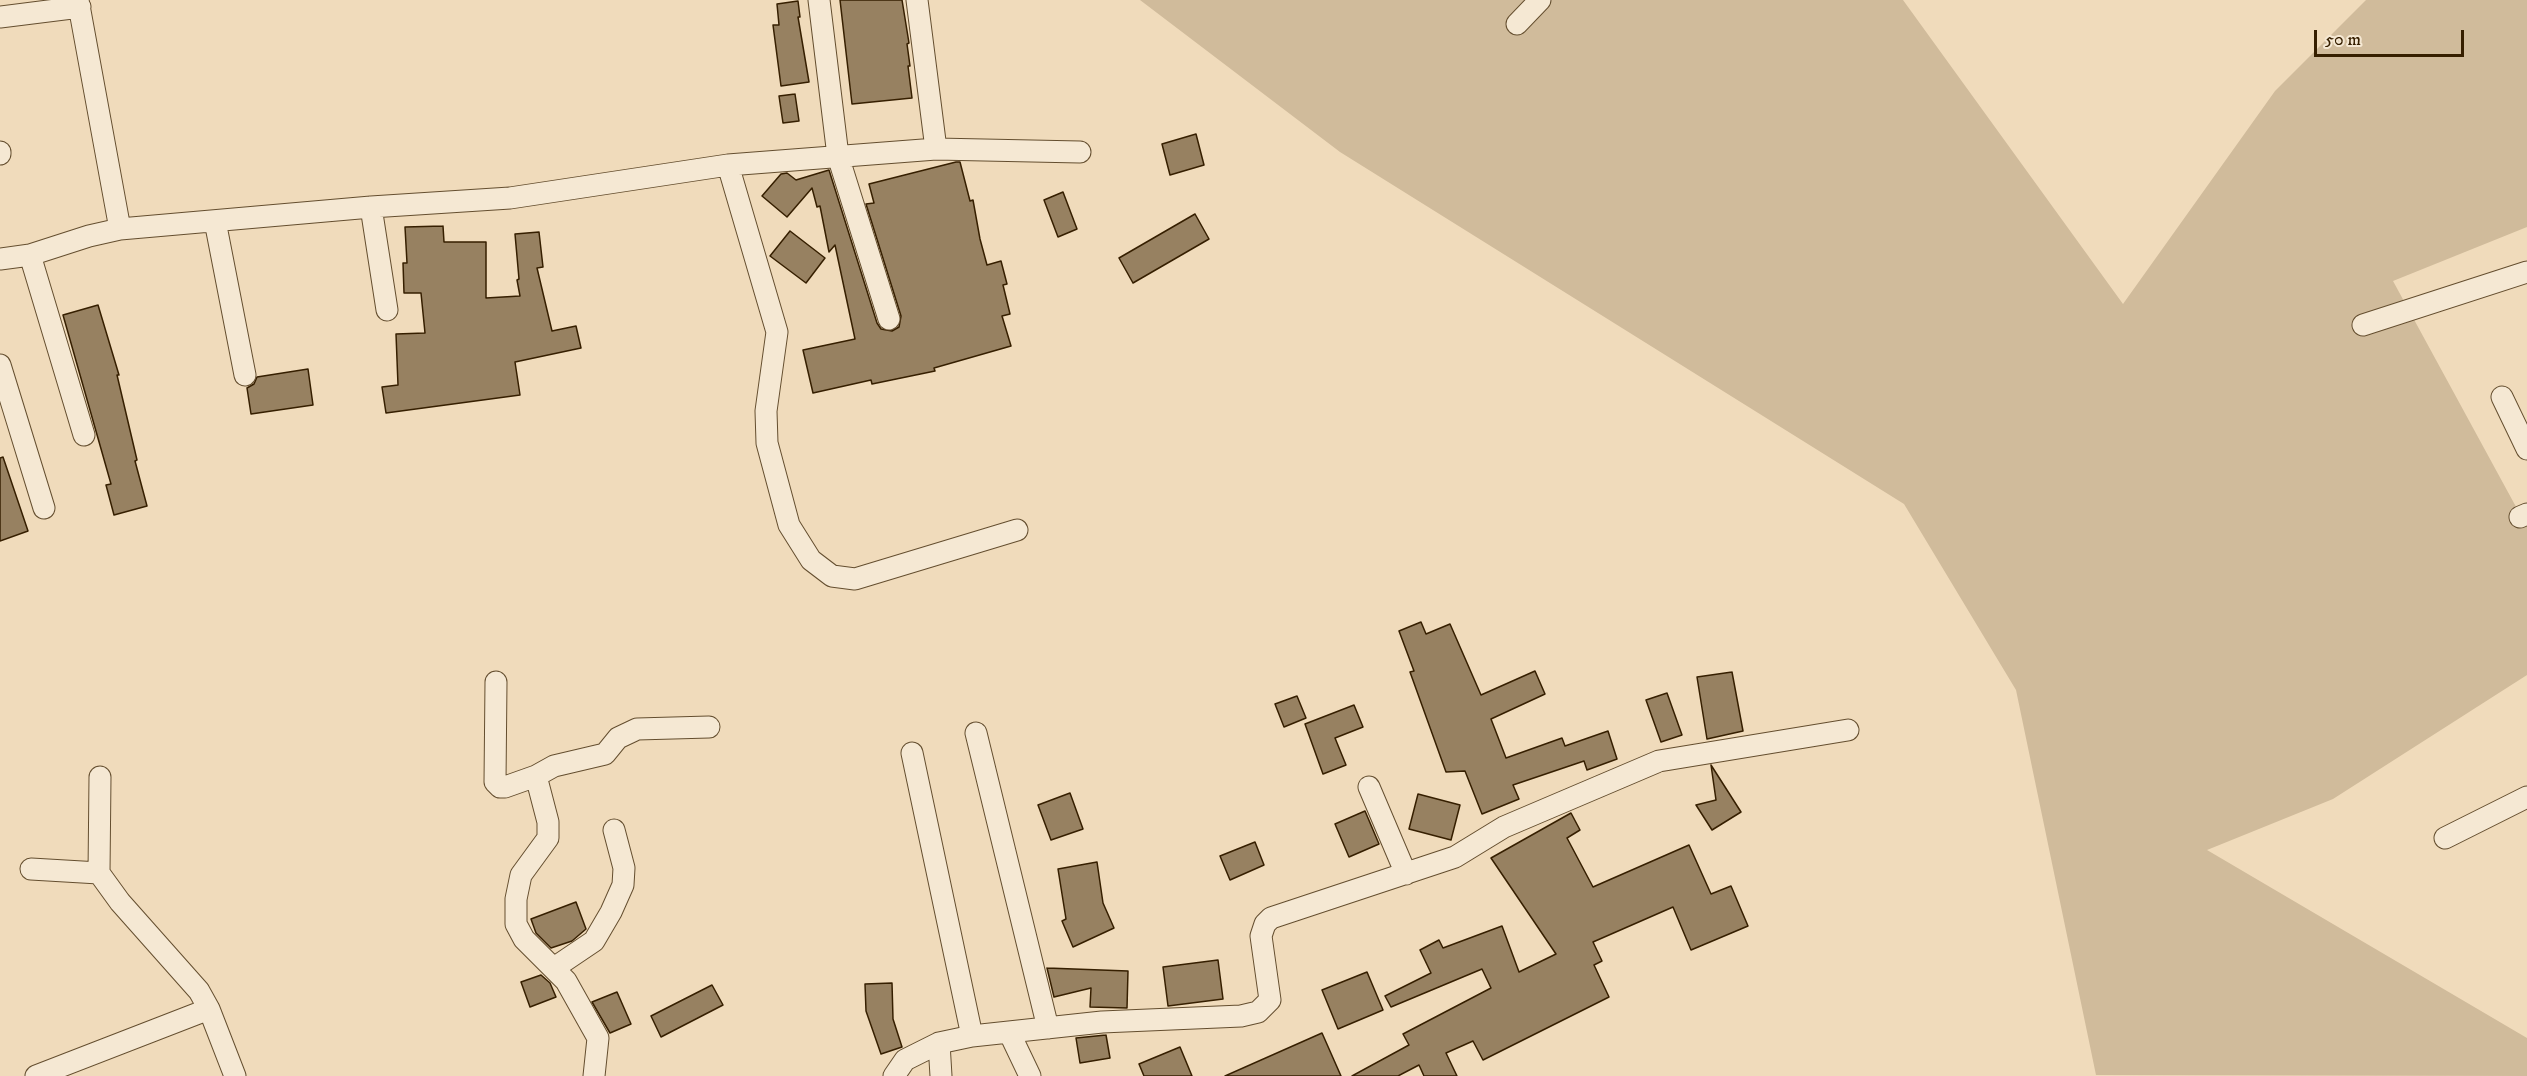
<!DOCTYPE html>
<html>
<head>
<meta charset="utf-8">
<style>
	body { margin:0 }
	#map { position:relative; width:2527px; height:1076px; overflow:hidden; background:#f0dbbb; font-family:"IM FELL DW Pica",serif }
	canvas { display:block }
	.scale { position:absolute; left:2314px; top:30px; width:150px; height:27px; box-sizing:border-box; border:3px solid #361f00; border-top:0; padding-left:8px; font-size:18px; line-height:21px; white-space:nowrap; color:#361f00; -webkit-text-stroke:4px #f5e8d3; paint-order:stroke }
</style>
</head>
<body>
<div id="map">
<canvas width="2527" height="1076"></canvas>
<div class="scale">50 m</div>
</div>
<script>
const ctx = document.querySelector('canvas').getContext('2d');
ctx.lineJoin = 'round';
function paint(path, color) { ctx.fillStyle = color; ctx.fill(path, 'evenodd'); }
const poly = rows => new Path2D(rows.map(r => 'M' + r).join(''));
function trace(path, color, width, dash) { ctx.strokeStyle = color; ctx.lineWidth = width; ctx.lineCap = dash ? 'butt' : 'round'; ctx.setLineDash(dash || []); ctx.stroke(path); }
paint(poly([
	[1140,0,1903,0,2123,304,2275,91,2366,0,2527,0,2527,227,2393,281,2527,527,2527,675,2333,799,2207,850,2527,1038,2527,1076,2096,1075,2016,690,1904,504,1340,152]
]), '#d0bb9b');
const building = poly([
	[840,0,902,0,909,43,907,44,910,66,908,66,912,98,852,104,840,0],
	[798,1,800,17,798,17,809,82,781,86,773,25,779,25,777,4,798,1],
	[795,94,799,121,783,123,779,96,795,94],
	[1196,134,1204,165,1170,175,1162,144,1196,134],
	[956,162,960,162,970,201,973,200,980,239,987,265,1001,261,1007,284,1003,285,1010,314,1002,316,1011,346,934,368,935,371,872,384,871,380,813,393,803,350,855,339,835,245,829,252,820,206,817,207,812,188,787,217,762,196,781,174,787,173,796,180,829,170,877,323,881,329,892,331,899,327,901,316,866,204,874,203,869,184,956,162],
	[1063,192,1077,229,1058,237,1044,200,1063,192],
	[1195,214,1209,239,1133,283,1119,258,1195,214],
	[443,226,444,242,486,242,486,298,520,296,517,280,519,279,515,234,539,232,543,267,537,268,552,331,576,326,581,348,515,362,520,395,386,413,382,387,398,385,396,334,425,333,421,293,404,293,403,263,407,263,405,227,443,226],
	[790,231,825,258,806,283,770,256,790,231],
	[98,305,119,375,117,375,137,460,135,461,147,506,114,515,106,485,111,484,63,315,98,305],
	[308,369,313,405,251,414,247,388,254,384,257,377,308,369],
	[3,457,28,531,0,541,0,458,3,457],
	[1421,622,1426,634,1450,624,1481,695,1535,671,1545,694,1491,719,1506,758,1562,738,1565,746,1608,731,1617,759,1587,770,1584,761,1513,785,1519,799,1482,814,1465,771,1446,772,1410,672,1414,671,1399,631,1421,622],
	[1732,672,1743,731,1707,739,1697,677,1732,672],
	[1667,693,1682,735,1661,742,1646,700,1667,693],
	[1297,696,1306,718,1284,727,1275,704,1297,696],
	[1354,705,1363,727,1335,738,1346,765,1323,774,1305,724,1354,705],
	[1711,765,1741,812,1712,830,1696,805,1716,800,1711,765],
	[1070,793,1083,829,1051,840,1038,805,1070,793],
	[1418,794,1460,805,1451,840,1409,829,1418,794],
	[1365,811,1379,844,1349,857,1335,824,1365,811],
	[1571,813,1580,830,1567,838,1593,887,1689,845,1711,894,1731,886,1748,926,1691,950,1673,907,1593,942,1602,961,1594,965,1609,997,1483,1060,1473,1041,1446,1053,1457,1076,1424,1076,1419,1065,1398,1076,1352,1076,1409,1045,1403,1034,1491,988,1482,969,1391,1007,1385,996,1431,973,1420,950,1439,940,1443,948,1502,926,1519,972,1556,954,1491,858,1571,813],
	[1255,842,1264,865,1230,880,1220,856,1255,842],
	[1097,862,1103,903,1114,928,1073,947,1062,921,1066,919,1058,869,1097,862],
	[576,902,586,929,572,941,551,948,536,933,531,919,576,902],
	[1218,960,1223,999,1168,1006,1163,967,1218,960],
	[1047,968,1128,971,1127,1008,1090,1007,1091,988,1054,997,1047,968],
	[1367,972,1383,1010,1338,1029,1322,990,1367,972],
	[541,975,550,983,556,997,530,1007,521,982,541,975],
	[892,983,893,1019,902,1047,881,1054,866,1011,865,984,892,983],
	[712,985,723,1005,661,1037,651,1016,712,985],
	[617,992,631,1024,610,1033,592,1002,617,992],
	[1322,1033,1341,1076,1225,1076,1322,1033],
	[1106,1035,1110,1058,1080,1063,1076,1038,1106,1035],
	[1180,1047,1192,1076,1144,1076,1139,1064,1180,1047]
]);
paint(building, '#978161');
trace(building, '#361f00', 1.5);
const minor = poly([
	[78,0,120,229],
	[819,0,838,156,889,319],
	[917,0,936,149],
	[0,17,80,7],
	[1517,24,1540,0],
	[0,152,0,154],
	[728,165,777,332,766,411,767,443,789,525,811,560,832,576,855,579,1017,530],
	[371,207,387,310],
	[215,221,245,375],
	[30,255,84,435],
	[0,259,30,255,89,236,120,229,371,207,510,198,728,165,936,149,1080,152],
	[2363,325,2527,272],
	[0,365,44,508],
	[2502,397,2527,449],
	[2520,517,2527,514],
	[496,682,495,782,500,787,505,787,536,776,548,822,548,838,521,875,516,899,516,924,524,939,566,981,598,1038,594,1076],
	[976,733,1048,1028],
	[912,753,972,1036],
	[536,776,554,766,605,754,618,738,637,729,709,727],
	[100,777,99,873,120,902,199,991,209,1009,235,1076],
	[1369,787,1406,874],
	[2445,838,2527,797],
	[31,869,99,873],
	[554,968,594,941,611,912,623,885,624,868,614,830],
	[1009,1032,1030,1076],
	[939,1043,941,1076],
	[36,1076,209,1009],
	[894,1076,905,1060,939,1043,972,1036,1102,1022,1241,1016,1258,1012,1270,1000,1261,936,1265,924,1271,918,1455,857,1504,827,1659,761,1848,730]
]);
trace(minor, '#644e2f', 23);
trace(minor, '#f5e8d3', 21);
</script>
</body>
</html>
